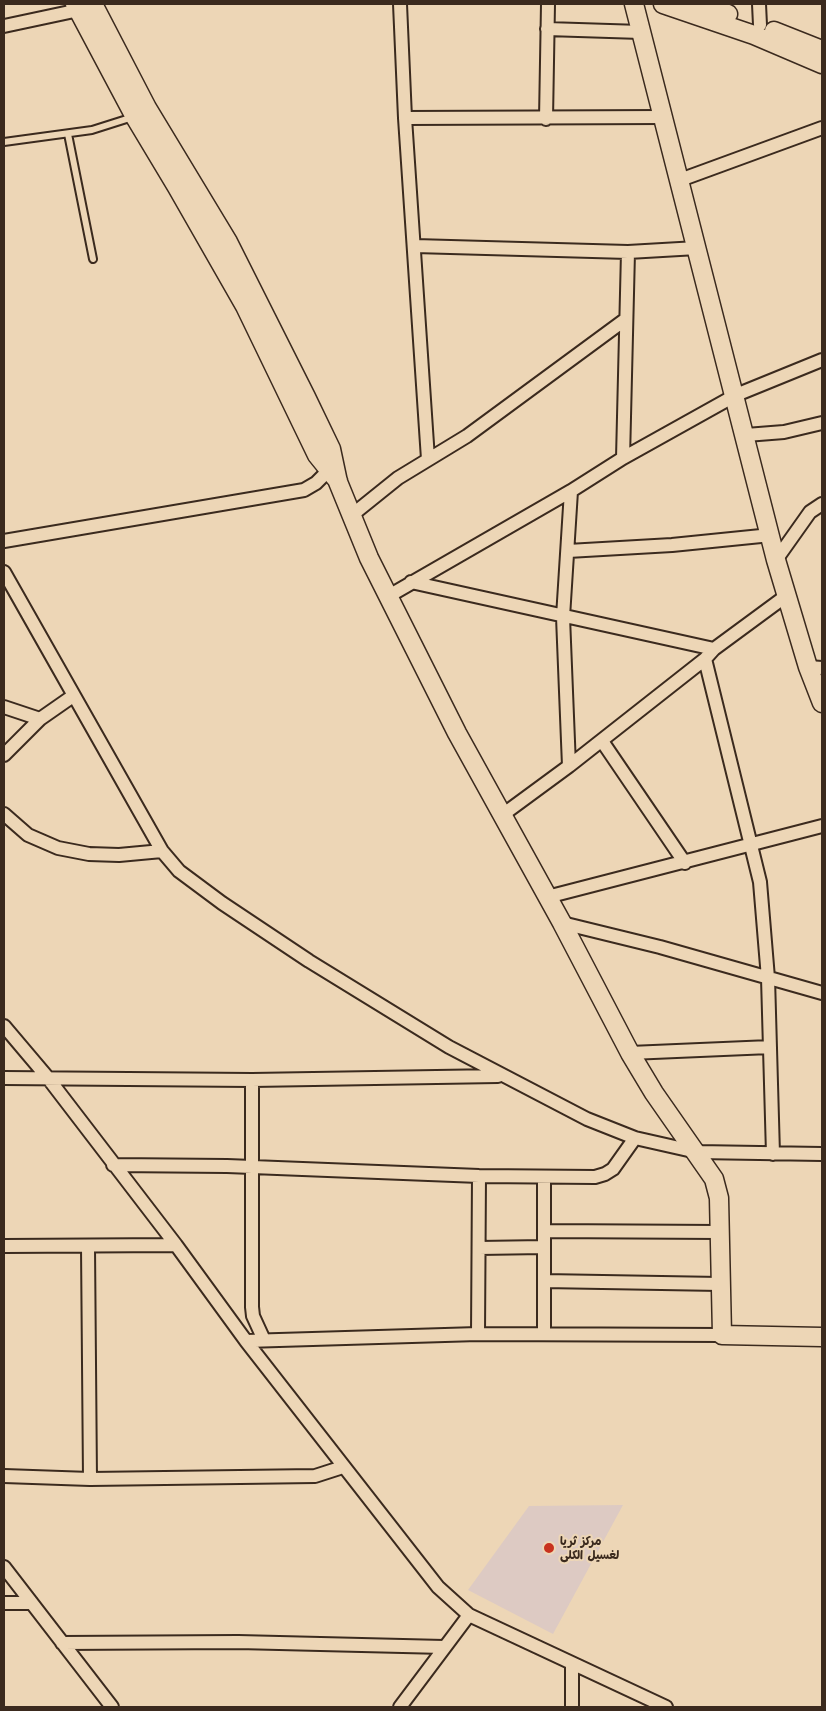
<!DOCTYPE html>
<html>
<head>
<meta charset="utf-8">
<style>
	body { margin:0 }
	#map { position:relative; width:826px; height:1711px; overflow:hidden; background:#edd6b6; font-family:Mali,sans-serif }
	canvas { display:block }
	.frame { position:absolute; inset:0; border:5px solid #3b2a1e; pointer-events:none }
</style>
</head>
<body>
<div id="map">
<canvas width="826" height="1711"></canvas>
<div class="frame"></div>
</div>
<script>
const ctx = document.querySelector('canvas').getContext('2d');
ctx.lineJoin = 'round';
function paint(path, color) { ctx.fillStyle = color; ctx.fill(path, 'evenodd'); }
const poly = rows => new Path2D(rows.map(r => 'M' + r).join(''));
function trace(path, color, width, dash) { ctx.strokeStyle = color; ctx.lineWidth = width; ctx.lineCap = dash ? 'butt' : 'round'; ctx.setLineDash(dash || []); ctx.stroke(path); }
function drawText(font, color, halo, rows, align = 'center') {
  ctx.font = font + ' Mali,"Playpen Sans Arabic",sans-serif'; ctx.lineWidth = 4; ctx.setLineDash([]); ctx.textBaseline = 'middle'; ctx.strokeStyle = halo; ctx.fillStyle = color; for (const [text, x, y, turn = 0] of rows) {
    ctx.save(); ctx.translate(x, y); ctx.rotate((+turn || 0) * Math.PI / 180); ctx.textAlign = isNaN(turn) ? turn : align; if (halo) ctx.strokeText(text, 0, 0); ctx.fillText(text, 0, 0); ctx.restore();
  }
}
paint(poly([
	[623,1505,553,1634,468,1590,529,1506]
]), '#ddcac3');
const lane = poly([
	[68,134,93,259],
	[4,142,92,130,133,117]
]);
const street = poly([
	[400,4,405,118,428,459],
	[759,4,760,25],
	[4,26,79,10],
	[547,29,641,32],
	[405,118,663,117],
	[546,119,548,4],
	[680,180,822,128],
	[415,246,628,252,697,248],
	[746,435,784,432,822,423],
	[623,458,628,252],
	[352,515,398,478,467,436,626,319],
	[4,541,304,490,316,483,335,464],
	[568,551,672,545,771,535],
	[776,560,810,512,822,504],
	[4,572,162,851,179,871,222,903,309,961,449,1047,587,1119,635,1138,697,1152,822,1154],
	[411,582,714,649],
	[387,597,571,491,623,458,736,395,822,360],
	[705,659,760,882,768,978,773,1154],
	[808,667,822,668],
	[4,707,40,719],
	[602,741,685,863],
	[4,755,40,719,73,696],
	[569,766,563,617,571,491],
	[4,814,28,835,58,848,89,854,119,855,162,851],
	[501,816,569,766,705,659,714,649,786,596],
	[547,897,822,826],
	[562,923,660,947,822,993],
	[4,1026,48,1078,176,1245,246,1341,438,1587,469,1615,666,1707],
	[630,1053,770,1047],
	[4,1078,252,1080,498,1076],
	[252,1080,252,1307,253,1316,264,1340],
	[113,1165,227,1166,479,1176,595,1177,605,1174,613,1169,635,1138],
	[544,1177,544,1334],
	[544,1231,720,1232],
	[4,1246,176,1245],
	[88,1247,90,1479],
	[479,1248,544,1247],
	[544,1281,720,1284],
	[478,1334,479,1176],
	[246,1341,478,1334,722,1335],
	[4,1476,90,1479,315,1476,343,1467],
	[4,1567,112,1707],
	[4,1603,32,1603],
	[62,1643,238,1642,444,1647],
	[400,1707,469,1615],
	[572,1707,572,1665]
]);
const secondary = poly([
	[75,4,135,117,177,187,245,306,317,455,338,481],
	[93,4,147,108,228,242,306,397,331,449,338,482,369,558,457,733,562,923,630,1053,654,1093,714,1179,719,1198,722,1335,822,1337],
	[634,4,776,560,808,667,822,703],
	[663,4,754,35,822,64],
	[699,4,728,14],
	[774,31,822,50]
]);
trace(lane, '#3b2a1e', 10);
trace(street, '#3b2a1e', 16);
trace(secondary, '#3b2a1e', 21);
trace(lane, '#edd6b6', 6);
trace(street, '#edd6b6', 12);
trace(secondary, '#edd6b6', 18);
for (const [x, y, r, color] of [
	[549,1548,6,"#c8321e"]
]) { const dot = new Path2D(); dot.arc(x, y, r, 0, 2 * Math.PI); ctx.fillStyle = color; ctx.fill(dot); trace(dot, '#edd6b6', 2); }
drawText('bold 12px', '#3b2a1e', '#edd6b6', [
	["مركز ثريا",560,1541],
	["لغسيل الكلى",560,1555]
], 'left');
</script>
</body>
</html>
